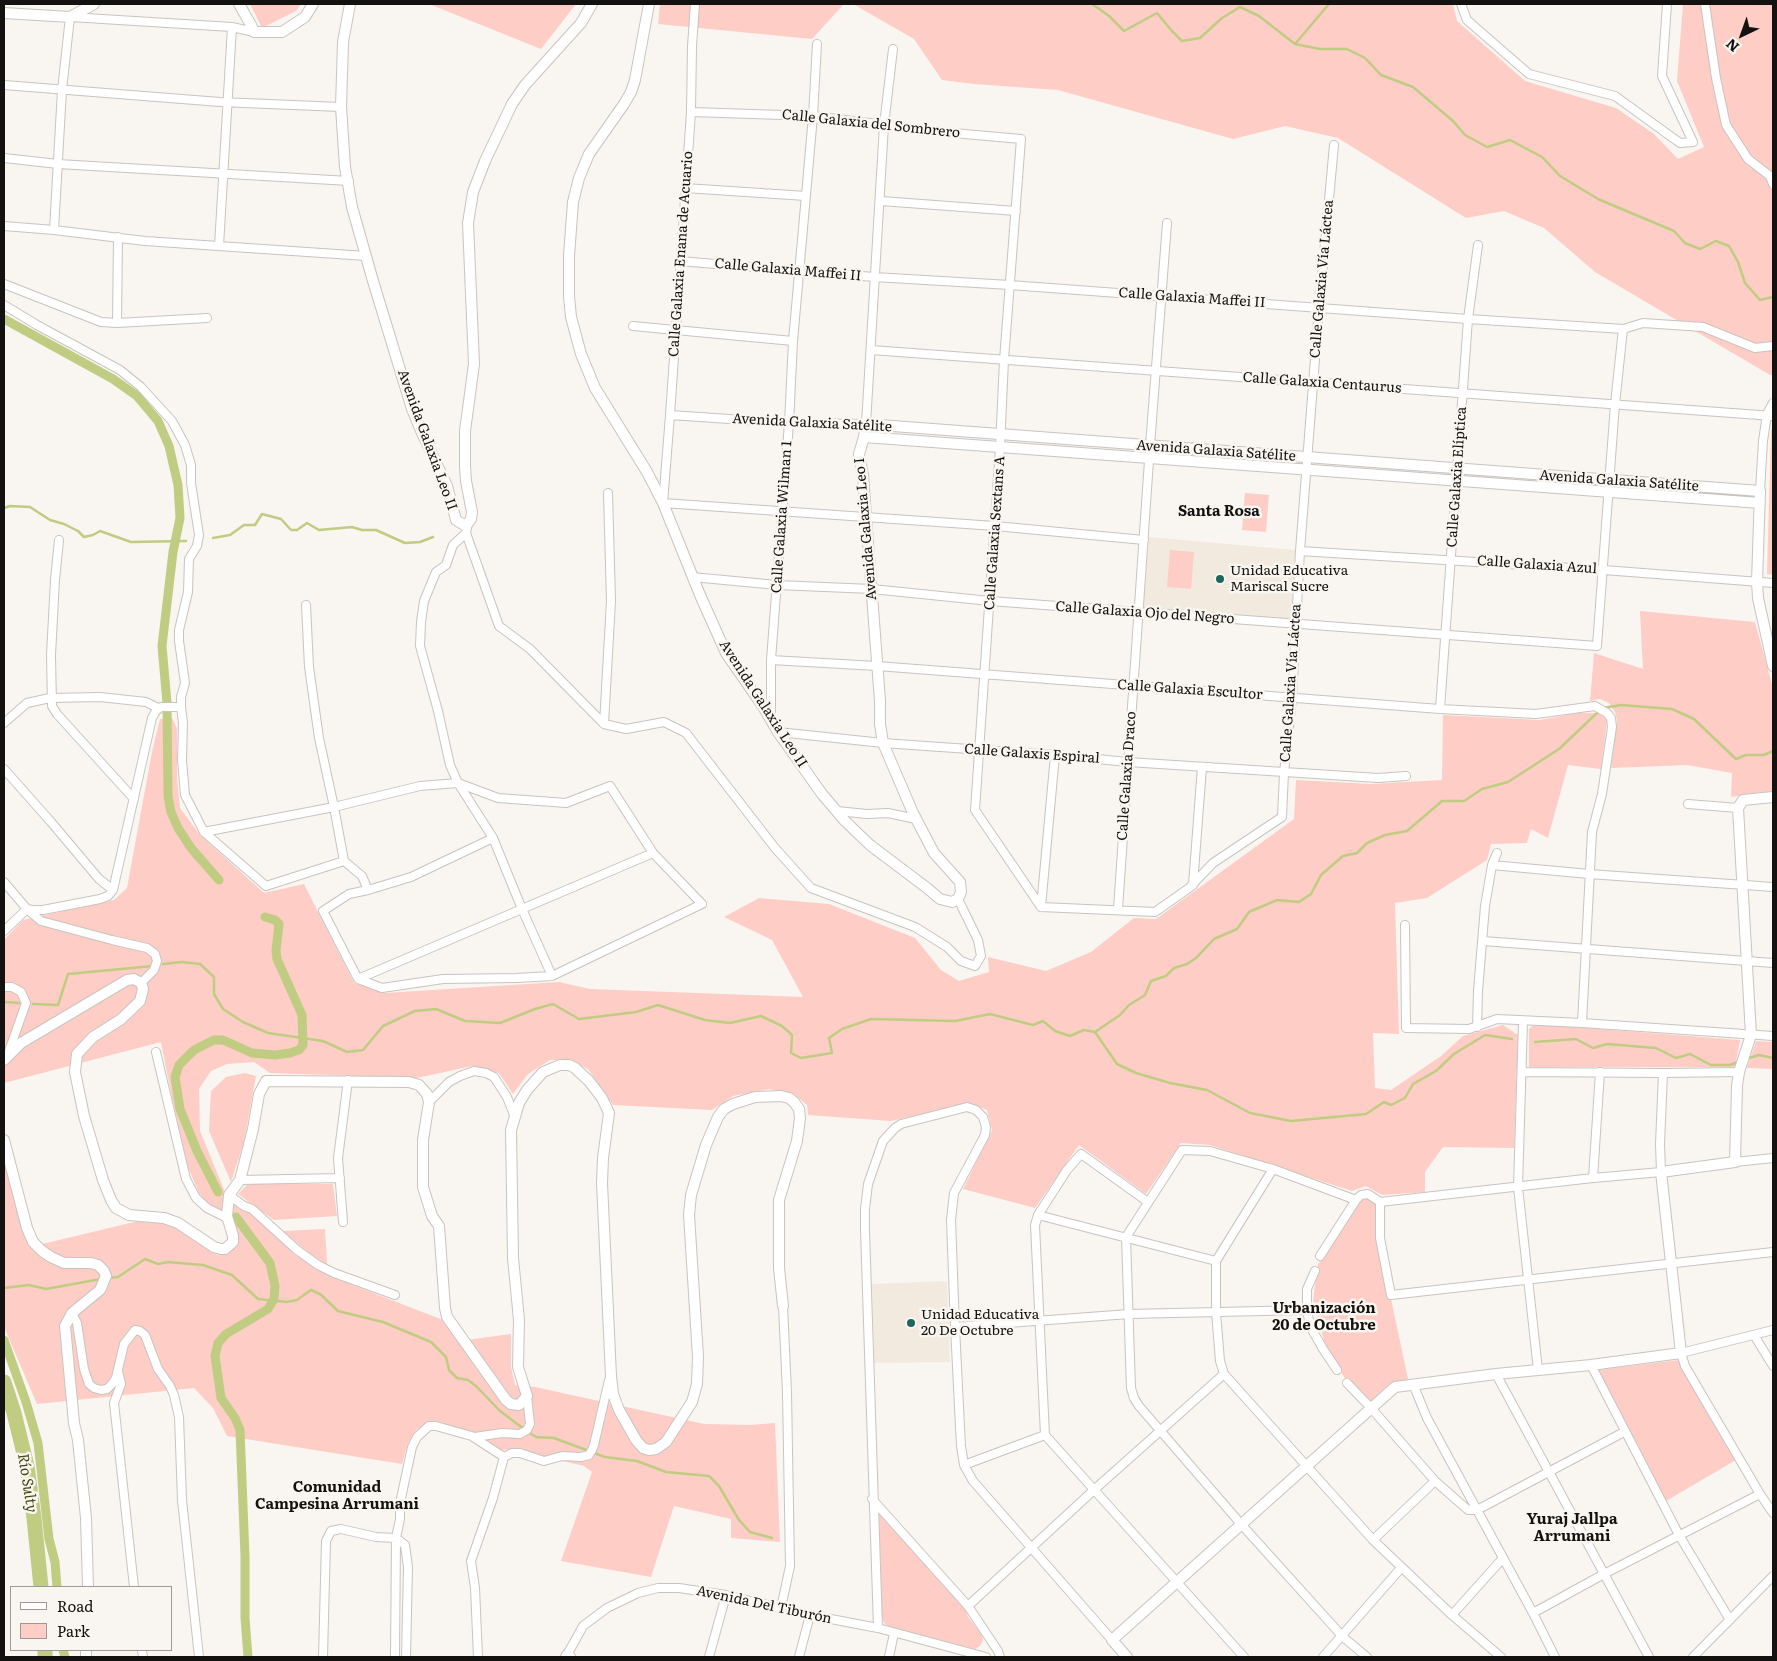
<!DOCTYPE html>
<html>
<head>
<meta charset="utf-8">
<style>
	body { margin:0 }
	#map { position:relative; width:1777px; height:1661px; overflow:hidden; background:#f9f5f0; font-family:Literata,serif }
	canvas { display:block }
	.frame { position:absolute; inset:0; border:5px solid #131210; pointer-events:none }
	.legend { position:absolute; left:10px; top:1586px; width:162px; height:65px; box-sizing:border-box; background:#f9f5f0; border:1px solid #9d9a96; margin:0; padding:6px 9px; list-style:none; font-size:15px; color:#131210 }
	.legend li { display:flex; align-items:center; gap:10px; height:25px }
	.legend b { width:25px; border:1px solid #9d9a96 }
	.north { position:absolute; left:1717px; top:10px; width:50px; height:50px; -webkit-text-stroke:4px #f9f5f0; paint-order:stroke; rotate:222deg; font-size:14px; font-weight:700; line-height:20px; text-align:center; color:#131210 }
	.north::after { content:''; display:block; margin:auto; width:18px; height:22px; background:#131210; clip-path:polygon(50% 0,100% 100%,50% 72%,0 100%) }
</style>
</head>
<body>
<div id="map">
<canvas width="1777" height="1661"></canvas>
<div class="frame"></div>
<ul class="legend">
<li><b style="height:6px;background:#fff"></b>Road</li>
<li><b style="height:14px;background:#fecdc6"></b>Park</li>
</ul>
<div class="north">N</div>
</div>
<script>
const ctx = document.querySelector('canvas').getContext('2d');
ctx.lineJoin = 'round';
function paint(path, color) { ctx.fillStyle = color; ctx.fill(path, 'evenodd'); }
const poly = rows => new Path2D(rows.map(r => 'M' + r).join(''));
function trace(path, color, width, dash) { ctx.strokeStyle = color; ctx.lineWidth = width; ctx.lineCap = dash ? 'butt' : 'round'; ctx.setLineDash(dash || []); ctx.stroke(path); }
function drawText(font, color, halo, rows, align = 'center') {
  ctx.font = font + ' Literata,serif'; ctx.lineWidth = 5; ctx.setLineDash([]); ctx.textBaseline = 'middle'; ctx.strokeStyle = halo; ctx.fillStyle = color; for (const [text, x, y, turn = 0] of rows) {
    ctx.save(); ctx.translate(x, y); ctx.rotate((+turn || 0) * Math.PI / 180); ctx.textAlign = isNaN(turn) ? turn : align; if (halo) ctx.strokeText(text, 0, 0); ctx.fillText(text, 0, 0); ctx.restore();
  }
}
paint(poly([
	[1149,537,1295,550,1292,621,1143,609],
	[947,1281,950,1362,874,1363,872,1284]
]), '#f3eadf');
paint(poly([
	[250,4,301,4,296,11,262,28],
	[429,4,576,4,541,49],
	[660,4,844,4,812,39,658,24],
	[853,4,1453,4,1457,21,1525,81,1616,108,1654,134,1678,159,1704,147,1677,81,1683,4,1773,4,1773,375,1770,375,1595,272,1544,228,1504,211,1466,218,1338,138,1285,126,1233,139,1058,90,974,84,942,80,914,39],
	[1773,422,1773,575,1767,574,1771,432],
	[1245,493,1269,495,1266,532,1242,530],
	[1170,550,1194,552,1191,589,1167,587],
	[1640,611,1755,622,1773,688,1773,791,1731,797,1732,773,1687,765,1611,768,1617,720,1615,712,1609,703,1600,699,1590,701,1594,653,1643,669],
	[1577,713,1598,713,1603,716,1607,721,1601,769,1568,765,1548,838,1531,829,1527,843,1491,844,1487,860,1427,898,1395,903,1399,1034,1373,1033,1375,1088,1391,1090,1441,1056,1463,1036,1503,1025,1518,1035,1514,1148,1443,1147,1425,1172,1425,1192,1382,1195,1366,1186,1352,1191,1210,1145,1181,1143,1146,1194,1079,1145,1035,1208,963,1189,992,1130,987,1110,969,1103,891,1121,808,1115,807,1105,794,1094,769,1089,733,1096,712,1110,613,1105,588,1069,569,1060,550,1060,528,1074,513,1094,499,1073,472,1066,417,1078,270,1073,254,1062,227,1064,211,1071,199,1089,200,1131,225,1192,224,1210,213,1209,199,1193,188,1167,172,1098,161,1042,4,1083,4,940,23,920,114,900,127,888,152,752,160,719,172,718,177,728,177,778,180,808,200,835,264,893,304,884,354,983,385,993,559,982,590,989,803,997,772,940,724,917,759,898,829,904,915,938,941,970,959,981,989,972,988,957,1046,971,1091,952,1134,918,1156,919,1294,819,1296,780,1371,784,1442,780,1443,715,1540,720],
	[1535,1024,1740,1040,1735,1067,1529,1067,1529,1029],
	[1756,1041,1773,1042,1773,1069,1747,1068],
	[245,1073,256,1076,244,1142,231,1182,209,1131,211,1091,226,1077],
	[4,1160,30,1247,134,1222,156,1221,172,1224,217,1255,228,1252,238,1242,232,1219,231,1202,252,1214,295,1255,332,1277,443,1320,459,1341,511,1334,511,1367,515,1385,535,1387,704,1424,751,1425,775,1423,780,1542,731,1538,731,1519,674,1506,651,1577,561,1561,592,1472,584,1466,512,1449,502,1450,441,1422,430,1423,417,1429,408,1443,402,1464,227,1436,213,1408,194,1388,37,1404,4,1327],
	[248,1184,333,1184,337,1216,274,1220,238,1194],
	[1367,1197,1374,1201,1376,1207,1376,1228,1408,1379,1389,1384,1370,1402,1344,1377,1326,1348,1313,1300,1318,1264,1362,1198],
	[325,1229,327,1265,304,1249,283,1231],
	[1679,1360,1686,1376,1736,1460,1666,1501,1598,1370],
	[879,1511,965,1608,968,1617,981,1634,983,1640,980,1646,975,1649,889,1627,884,1623,882,1618]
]), '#fecdc6');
trace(poly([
	[1092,4,1109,16,1124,31,1157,13,1172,31,1182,41,1200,38,1222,18,1240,7,1259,16,1295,44,1320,49,1347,49,1365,58,1381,75,1413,87,1453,121,1465,135,1487,147,1510,140,1542,157,1560,176,1598,199,1674,231,1685,243,1700,249,1716,241,1729,246,1738,262,1745,283,1760,300,1773,297],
	[1295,44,1329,4],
	[4,508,10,506,30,507,50,520,64,524,78,531,84,537,93,535,100,531,131,542,186,541],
	[213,538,230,535,244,525,255,525,262,514,281,519,291,530,297,530,307,523,319,530,352,527,362,530,376,530,405,543,420,542,433,537],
	[1603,708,1621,705,1672,709,1694,719,1736,759,1746,755,1764,755,1773,751],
	[163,964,182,962,200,964,214,977,214,994,223,1009,243,1022,268,1033,323,1041,347,1052,363,1050,383,1026,415,1011,436,1009,465,1021,500,1023,535,1009,553,1004,579,1019,636,1012,658,1005,705,1020,730,1023,761,1016,782,1026,792,1035,791,1053,801,1058,832,1053,829,1038,842,1029,871,1019,955,1021,990,1014,1033,1025,1043,1021,1055,1031,1070,1036,1084,1030,1095,1032,1120,1015,1129,1005,1145,995,1151,981,1166,976,1174,968,1187,964,1196,958,1214,939,1237,929,1249,912,1277,900,1299,902,1311,894,1321,875,1343,856,1357,853,1367,843,1385,835,1407,831,1442,801,1464,801,1482,789,1508,782,1559,749,1597,713],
	[4,1003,5,1002,19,1003],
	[33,1004,58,1005,68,974,153,966],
	[1095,1032,1117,1064,1136,1073,1170,1083,1207,1090,1250,1113,1291,1121,1366,1114,1384,1102,1391,1105,1405,1098,1413,1084,1436,1071,1454,1054,1485,1035,1512,1039],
	[1535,1042,1576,1039,1593,1048,1607,1044,1656,1048,1676,1058,1690,1054,1711,1065,1730,1065,1738,1062],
	[1749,1058,1759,1055,1773,1058],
	[109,1278,118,1277,145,1259,158,1264,168,1262,203,1265,232,1275,258,1299,287,1302,297,1300,311,1290,320,1294,338,1311,383,1322,431,1342,446,1357,449,1370,457,1378,468,1380,476,1386,500,1411,524,1429],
	[4,1288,29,1285,46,1289,101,1279],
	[528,1432,536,1437,554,1438,605,1457,637,1461,666,1472,709,1476,719,1486,739,1520,750,1532,772,1538]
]), '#c0cc82', 2.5);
trace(poly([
	[4,319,113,379,137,396,158,421,169,446,178,485,180,518,173,552,162,646,167,703,168,796,171,812,178,828,191,848,219,880],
	[218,1192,197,1151,180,1109,175,1077,179,1065,194,1050,214,1040,223,1040,252,1053,275,1055,290,1053,299,1050,303,1045,302,1015,277,959,276,951,279,924,275,920,265,917],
	[236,1217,270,1263,275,1286,274,1299,268,1309,226,1334,218,1343,215,1356,221,1398,235,1418,240,1430,245,1556,245,1618,248,1657],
	[4,1340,26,1402,38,1443,49,1539,55,1562,57,1587],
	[63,1650,65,1657]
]), '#c0cc82', 9);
trace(poly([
	[4,1382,14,1413,27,1466,34,1518,41,1587],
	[45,1650,45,1657]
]), '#c0cc82', 15);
const minor = poly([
	[695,4,692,46,691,112,670,415,663,503,995,526,1144,540],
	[1461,4,1467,20,1529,74,1615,96,1680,143,1693,142,1662,76,1667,4],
	[1705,4,1716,78,1726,125,1748,159,1770,176,1773,184],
	[4,85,220,102,341,107],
	[691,112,813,116,942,132,1021,139,1004,360,1000,447,975,810,1041,907],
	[4,158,58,164,349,181],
	[685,188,806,196],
	[881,201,1016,211],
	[4,226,54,230,145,241,366,256],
	[54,230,62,90,70,17,232,27,254,32],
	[219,246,232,27],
	[679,261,874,277,1010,285,1468,319,1623,329,1643,323,1703,327,1755,348,1773,346],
	[4,284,101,322,117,323,207,318],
	[4,305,37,325,120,370,141,387,172,421,185,445,191,465,191,483,199,535,197,546,189,559,188,592,179,630,179,641,185,683,181,697,181,707,183,723,182,760,185,795,204,832,266,886,344,861,362,876,368,890,349,894,323,911,358,979,382,988,443,979,516,978,552,976,702,904,653,853,610,786,566,803,498,798,458,783,420,786,334,807,204,832],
	[117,323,118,237],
	[633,326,793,341],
	[871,350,1773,416],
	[670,415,789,423,866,424,884,125,893,49],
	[1760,491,1763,441,1767,414,1773,403],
	[468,523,466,533,499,626,530,649,604,724,626,729,664,722,686,733,775,848,811,888,915,927,947,947,961,961,975,966,981,956,978,940,958,899],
	[466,533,453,545,446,565,436,572,424,601,421,622,420,646,438,711,450,765,458,783,493,838,522,909,552,976],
	[59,540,55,580,51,655,52,706,57,714,134,799],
	[1300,551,1604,570,1773,583],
	[692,577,777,585,872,589,990,601,1597,646,1615,404,1623,329],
	[306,605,309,667,319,738,334,807,344,861],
	[771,660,877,666,1440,709,1536,714,1595,706,1607,713,1611,718,1612,727,1602,794,1592,832,1582,1023],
	[1440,709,1468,319,1478,245],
	[771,720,771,660,789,423,793,341,813,116,817,44],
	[4,723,27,703,50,698,100,697,146,702,158,708],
	[604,724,611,601,608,493],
	[778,732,883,743,1055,755,1128,762,1378,778,1406,776],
	[4,769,51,822,99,879,113,890],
	[1688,804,1738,808],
	[837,811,867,814,888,813,916,819],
	[1492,865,1589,874,1773,887],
	[4,882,27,909,41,921,112,940,147,948,155,954,157,961,154,970,141,983],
	[1193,885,1202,767],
	[368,890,411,877,493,838],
	[1041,907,1155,912,1189,888,1213,863,1282,817,1284,773,1292,698,1300,551,1319,308,1334,145],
	[1041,907,1055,755],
	[27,909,33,910,43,910,100,899,108,896,113,890,152,718,156,711,161,707,181,707],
	[1118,909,1150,446,1167,223],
	[1405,925,1406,1028,1469,1029,1497,1019,1582,1023,1773,1036],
	[4,931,27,909],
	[1483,941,1773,963],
	[358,979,653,853],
	[4,987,12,987,21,992,26,1003,8,1054],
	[1523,1021,1518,1187,1538,1370],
	[1477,1027,1478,991,1485,906,1492,865,1497,853],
	[156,1052,186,1179,196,1198,207,1208,227,1218],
	[1522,1072,1663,1073,1739,1072],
	[429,1102,449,1082,460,1076,474,1071,486,1073,494,1077,507,1097,514,1115],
	[1735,1162,1773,1158],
	[1273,1169,1216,1261,1216,1312,1220,1361,1224,1374,1373,1540,1452,1615,1501,1657],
	[1593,1178,1600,1072],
	[240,1180,340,1178],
	[229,1195,244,1206,252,1209,297,1250,318,1265,334,1273,395,1295],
	[1356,1200,1273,1169,1210,1151,1182,1150,1126,1237,1131,1388,1134,1398,1139,1406,1241,1524,1343,1637,1367,1657],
	[1148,1202,1081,1154,1067,1170,1038,1215,1035,1225,1045,1435,1244,1657],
	[1380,1202,1593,1178,1661,1172,1660,1144,1663,1073],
	[1038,1215,1216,1261],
	[343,1222,338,1158,348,1080],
	[1320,1256,1356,1200,1361,1195,1368,1194,1380,1202,1380,1238,1391,1295,1773,1252],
	[1315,1271,1307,1289,1307,1310,1310,1326,1323,1349,1337,1370],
	[72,1313,77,1323,84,1369,89,1384,94,1388,101,1390,107,1389,112,1384,116,1378,124,1344,135,1330,140,1331,145,1335,158,1369,170,1386,174,1395,179,1417,182,1500,199,1657],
	[955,1327,1129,1314,1307,1310],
	[1773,1330,1681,1353,1685,1366,1760,1494,1773,1513],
	[1754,1335,1773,1366],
	[1591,1365,1679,1535,1730,1620],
	[118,1371,121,1384,114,1403,134,1587],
	[1496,1374,1649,1657],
	[1347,1383,1371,1408,1435,1481,1468,1510,1477,1510,1624,1432],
	[1413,1384,1427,1418,1533,1613,1555,1657],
	[473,1437,504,1457,493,1498,471,1561,475,1588,478,1657],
	[504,1457,512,1453,520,1453,544,1461,562,1456,581,1457,589,1455,592,1450,594,1445,609,1380],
	[964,1465,1045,1435],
	[872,1499,968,1606,998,1651,1000,1657],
	[1373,1540,1435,1481],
	[968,1606,1095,1489,1224,1374],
	[781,1608,790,1566,787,1392,783,1306],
	[1533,1613,1604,1574,1760,1494],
	[1452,1615,1503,1558],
	[878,1628,865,1230,865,1209,868,1184,883,1141,895,1128,901,1124,967,1107,976,1110,983,1117,986,1127,985,1135,954,1193,951,1220,955,1327,961,1446,964,1465,973,1481,1112,1640],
	[142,1650,143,1657],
	[567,1655,583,1626,607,1608,638,1593,658,1588,679,1588,726,1595,810,1615,878,1628,986,1657],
	[323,1657,326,1541,331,1531,341,1529,376,1537,396,1538,405,1545,408,1567,406,1657],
	[395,1657,396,1538,400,1519,400,1503,412,1447,417,1437,429,1426,436,1426,475,1437,502,1433,520,1434,527,1430,530,1424,527,1396],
	[709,1657,726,1595],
	[799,1657,810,1615],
	[889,1657,894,1633],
	[1323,1657,1401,1568],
	[1693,1657,1773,1576]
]);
const tertiary = poly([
	[239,4,251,25,254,32,282,32,305,17,313,4],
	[350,4,343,42,341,107,345,167,352,207,373,281,412,409,422,433,447,486,456,520,464,525,468,523,471,519,472,512,466,481,465,466,465,431,474,364,468,223,473,192,485,161,512,104,525,85,581,23,592,4],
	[649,4,635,80,631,92,624,104,589,154,579,178,573,202,569,256,569,296,571,317,581,354,595,388,647,472,663,503,700,595,726,653,762,705,778,732,822,794,845,821,870,845,927,888,940,899,952,902,958,899,961,892,960,882,934,853,913,813,883,743,880,724,880,701,866,516,863,475,859,454,864,437,866,424,1760,491,1757,582,1758,598,1773,666],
	[4,13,70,17,94,4],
	[864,437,1760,503],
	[4,1060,21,1043,127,980,134,979,141,983,143,989,140,1001,120,1020,93,1037,77,1054,75,1072,84,1116,103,1180,111,1200,116,1208,129,1215,164,1218,178,1223,214,1247,221,1249,225,1249,233,1242,233,1236,227,1216,229,1195,240,1180,253,1129,259,1094,266,1081,409,1082,419,1085,427,1094,429,1102,423,1140,423,1187,432,1216,439,1226,445,1308,447,1317,506,1400,511,1404,519,1405,527,1396,518,1367,519,1320,513,1258,511,1130,519,1103,527,1090,543,1072,560,1065,569,1065,575,1068,589,1081,602,1098,609,1113,603,1158,602,1183,611,1376,613,1394,619,1410,636,1440,643,1448,649,1450,656,1449,666,1442,692,1402,697,1384,698,1357,689,1215,691,1195,706,1145,718,1117,724,1109,733,1104,755,1097,781,1096,789,1098,794,1102,799,1109,800,1118,797,1141,779,1200,779,1268,783,1306],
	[4,1140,27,1228,33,1242,42,1251,51,1257,64,1263,91,1263,98,1265,104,1271,106,1276,100,1290,72,1313,65,1326,74,1423,78,1440,86,1518,88,1587],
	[86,1657,86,1650],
	[566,1657,567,1655,570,1657],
	[1127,1657,1112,1640,1395,1387,1496,1374,1591,1365,1681,1353,1661,1172,1735,1162,1737,1086,1739,1072,1751,1035,1738,808,1743,800,1773,797]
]);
trace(minor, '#c8c4bf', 10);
trace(tertiary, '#c8c4bf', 12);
trace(minor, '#fff', 8);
trace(tertiary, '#fff', 10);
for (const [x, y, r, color] of [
	[1220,579,5,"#1d665d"],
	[911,1323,5,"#1d665d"]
]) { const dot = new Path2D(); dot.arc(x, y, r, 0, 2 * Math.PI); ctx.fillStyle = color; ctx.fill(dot); trace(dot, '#f9f5f0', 2); }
drawText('14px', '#131210', '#f9f5f0', [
	["Calle Galaxia del Sombrero",871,124,6],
	["Calle Galaxia Enana de Acuario",681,254,-86],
	["Calle Galaxia Maffei II",788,270,5],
	["Calle Galaxia Vía Láctea",1322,279,-85],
	["Calle Galaxia Maffei II",1192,298,4],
	["Calle Galaxia Centaurus",1322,383,4],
	["Avenida Galaxia Satélite",812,423,3],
	["Avenida Galaxia Leo II",427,440,70],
	["Avenida Galaxia Satélite",1216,451,4],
	["Calle Galaxia Elíptica",1457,477,-86],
	["Avenida Galaxia Satélite",1619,481,4],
	["Calle Galaxia Wilman 1",782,517,-86],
	["Avenida Galaxia Leo I",866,529,-95],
	["Calle Galaxia Sextans A",995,533,-86],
	["Calle Galaxia Azul",1537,565,4],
	["Calle Galaxia Ojo del Negro",1145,613,4],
	["Calle Galaxia Vía Láctea",1291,683,-86],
	["Calle Galaxia Escultor",1190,690,4],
	["Avenida Galaxia Leo II",763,704,57],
	["Calle Galaxis Espiral",1032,754,4],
	["Calle Galaxia Draco",1127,776,-86],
	["Avenida Del Tiburón",764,1605,12]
]);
drawText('14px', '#131210', '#f9f5f0', [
	["Unidad Educativa",1230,571],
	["Mariscal Sucre",1230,587],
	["Unidad Educativa",921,1315],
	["20 De Octubre",921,1331]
], 'left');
drawText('bold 15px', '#131210', '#f9f5f0', [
	["Santa Rosa",1219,512],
	["Urbanización",1324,1309],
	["20 de Octubre",1324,1326],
	["Comunidad",337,1488],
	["Campesina Arrumani",337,1505],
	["Yuraj Jallpa",1572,1520],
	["Arrumani",1572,1537]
]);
drawText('italic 15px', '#404710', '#f9f5f0', [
	["Río Sulty",27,1483,81]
]);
</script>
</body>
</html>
